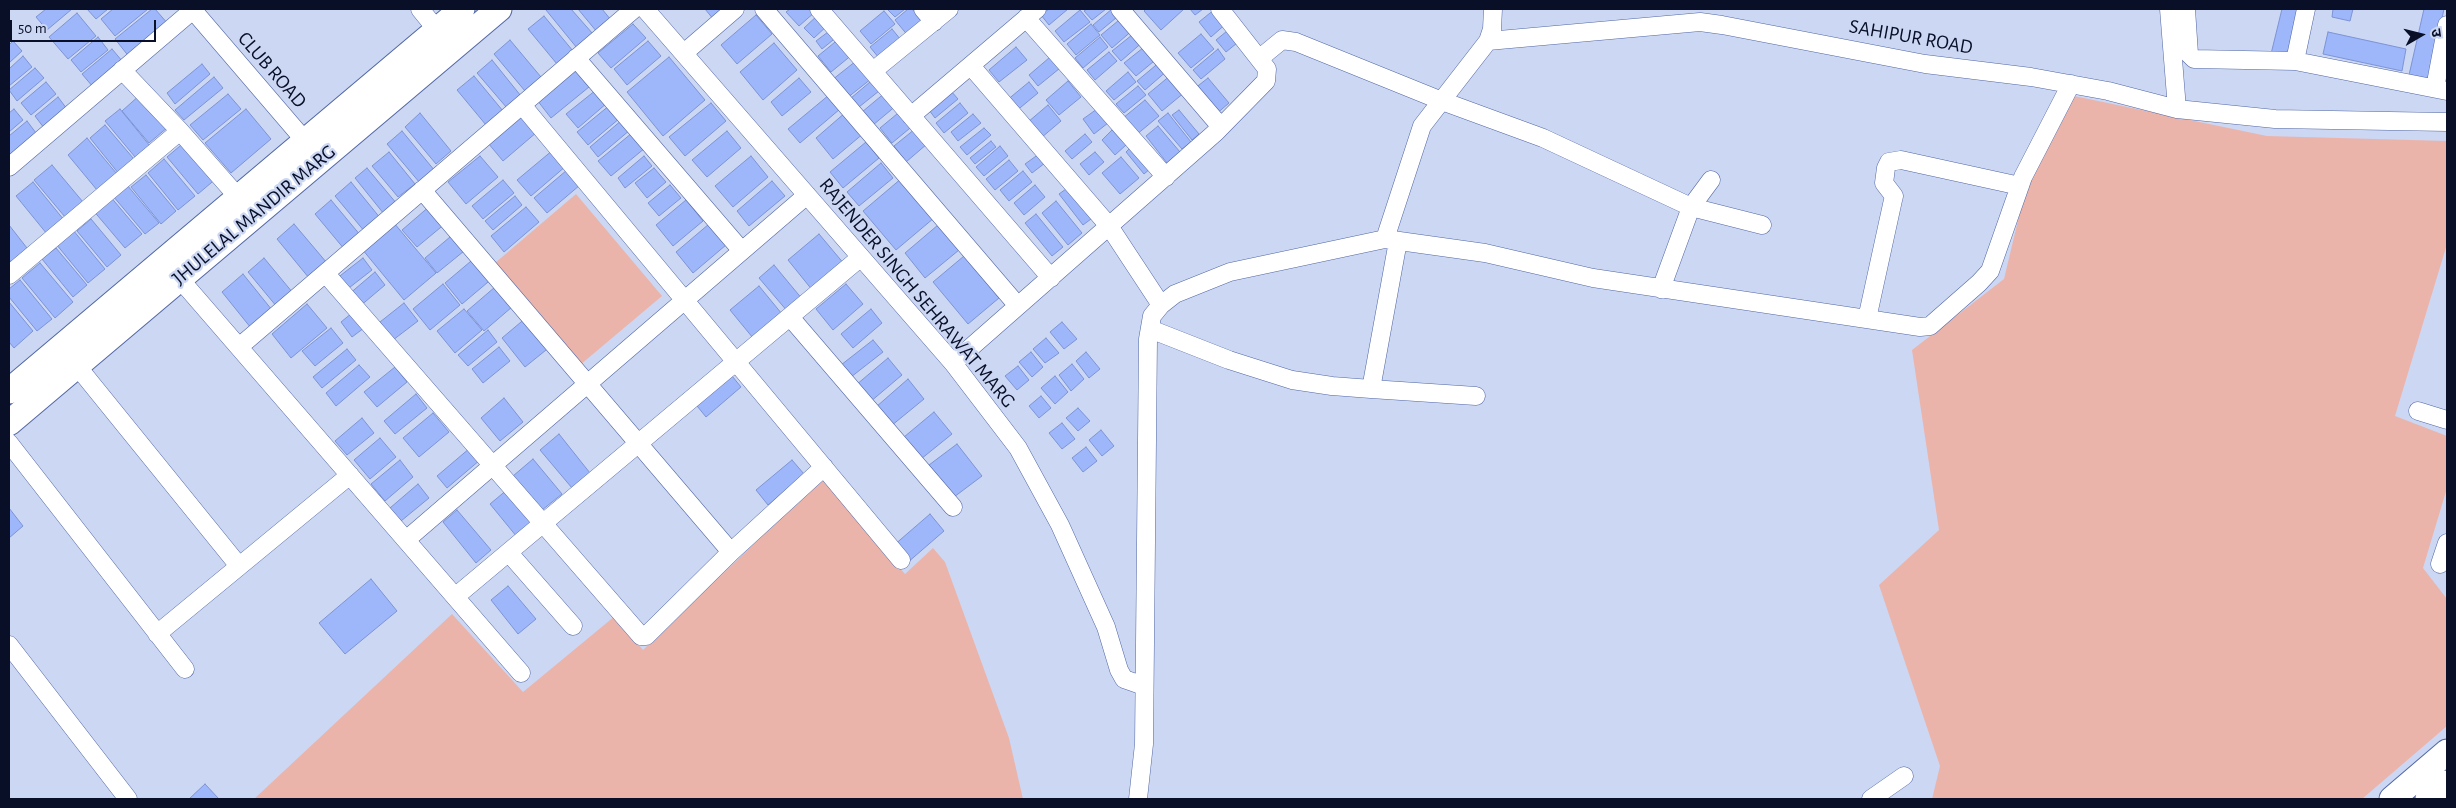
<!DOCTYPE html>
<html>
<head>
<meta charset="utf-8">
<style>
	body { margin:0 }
	#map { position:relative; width:2456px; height:808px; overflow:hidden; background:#ccd7f3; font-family:"Alegreya Sans","Noto Sans Devanagari",sans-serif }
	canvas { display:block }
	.frame { position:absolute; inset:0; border:10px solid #080f27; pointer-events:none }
	.north { position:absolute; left:2396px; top:10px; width:50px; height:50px; -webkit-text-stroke:4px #ccd7f3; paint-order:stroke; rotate:82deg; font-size:14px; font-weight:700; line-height:20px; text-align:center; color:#080f27 }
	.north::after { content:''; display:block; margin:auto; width:18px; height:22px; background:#080f27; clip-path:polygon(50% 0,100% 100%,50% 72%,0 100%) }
	.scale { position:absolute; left:10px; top:20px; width:146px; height:22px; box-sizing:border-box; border:2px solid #080f27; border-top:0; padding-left:6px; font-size:15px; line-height:18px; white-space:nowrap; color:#080f27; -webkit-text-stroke:4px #ccd7f3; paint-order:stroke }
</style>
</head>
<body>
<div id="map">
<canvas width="2456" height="808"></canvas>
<div class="frame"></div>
<div class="north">उ</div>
<div class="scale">50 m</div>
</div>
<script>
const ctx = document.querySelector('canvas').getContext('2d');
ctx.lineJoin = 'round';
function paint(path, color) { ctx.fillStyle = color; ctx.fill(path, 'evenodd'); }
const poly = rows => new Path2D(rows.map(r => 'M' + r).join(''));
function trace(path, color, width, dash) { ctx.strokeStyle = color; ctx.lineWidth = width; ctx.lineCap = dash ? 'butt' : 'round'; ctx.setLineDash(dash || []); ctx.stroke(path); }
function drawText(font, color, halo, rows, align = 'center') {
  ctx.font = font + ' "Alegreya Sans",sans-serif'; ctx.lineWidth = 4.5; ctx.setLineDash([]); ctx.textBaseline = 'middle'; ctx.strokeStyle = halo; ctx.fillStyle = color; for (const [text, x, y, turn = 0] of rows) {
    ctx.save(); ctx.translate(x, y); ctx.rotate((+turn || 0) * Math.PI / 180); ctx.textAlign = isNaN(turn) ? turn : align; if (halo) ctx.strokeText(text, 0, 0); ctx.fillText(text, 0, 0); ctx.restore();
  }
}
paint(poly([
	[2074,96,2267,136,2447,141,2447,244,2395,416,2447,436,2447,488,2423,568,2447,599,2447,726,2362,799,1932,799,1940,766,1879,585,1939,530,1912,350,2004,279,2026,187],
	[576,194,662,296,580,365,495,263],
	[822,479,905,574,933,548,945,562,1009,738,1023,799,254,799,452,614,523,692,615,616,643,650]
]), '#ebb4ab');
const building = poly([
	[46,9,72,9,47,30,36,17,46,9],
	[87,9,108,9,96,19,87,9],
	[113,9,148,9,115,36,101,19,113,9],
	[152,9,155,9,169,25,130,58,115,39,152,9],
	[548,9,571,9,593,34,577,48,546,10,548,9],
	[578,9,602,9,611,20,597,32,578,9],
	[705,9,728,9,714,20,705,9],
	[790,9,812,9,815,12,799,26,786,12,790,9],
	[887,9,905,9,895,17,887,9],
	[908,9,912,9,925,24,909,37,895,20,908,9],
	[1049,9,1068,9,1049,25,1041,15,1049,9],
	[1087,9,1106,9,1092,20,1084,11,1087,9],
	[1112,9,1122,13,1099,32,1093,25,1112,9],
	[1146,9,1184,9,1161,30,1144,11,1146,9],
	[1190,9,1203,9,1195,15,1190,9],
	[1215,9,1228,22,1211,37,1199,22,1215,9],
	[2282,9,2304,9,2292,59,2271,54,2282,9],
	[2333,9,2353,9,2350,21,2332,17,2333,9],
	[2424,9,2444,9,2429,79,2409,75,2424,9],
	[1080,10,1090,22,1064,42,1055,31,1080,10],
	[884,11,895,24,871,44,860,31,884,11],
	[77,13,96,36,68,59,49,37,77,13],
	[819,14,828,25,814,38,804,28,819,14],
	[756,15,772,34,737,64,721,45,756,15],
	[544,16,573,51,557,64,528,29,544,16],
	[1124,16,1134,29,1112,48,1101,35,1124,16],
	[633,24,646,38,611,68,598,53,633,24],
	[1091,24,1100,35,1076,55,1067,44,1091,24],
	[1232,27,1242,39,1226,52,1216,40,1232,27],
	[832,29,838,36,822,49,816,41,832,29],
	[892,29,901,40,879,58,870,47,892,29],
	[1137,31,1145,40,1121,61,1112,51,1137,31],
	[2328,32,2406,49,2402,71,2323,54,2328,32],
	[1201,34,1214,49,1191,68,1178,53,1201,34],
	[98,37,108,50,81,72,71,60,98,37],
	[1100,37,1108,47,1083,68,1075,58,1100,37],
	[840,38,853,54,831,72,818,56,840,38],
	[510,40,541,77,525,91,494,54,510,40],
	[13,41,22,51,9,63,9,45,13,41],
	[648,41,661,56,627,85,614,69,648,41],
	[774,43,797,70,763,100,740,72,774,43],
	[1148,44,1159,57,1136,76,1124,63,1148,44],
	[1016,47,1027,60,999,82,989,70,1016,47],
	[112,49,123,62,93,87,82,74,112,49],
	[1218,49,1225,59,1201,79,1193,70,1218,49],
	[1056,52,1065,64,1038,86,1029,75,1056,52],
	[1109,52,1117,61,1095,80,1087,70,1109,52],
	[23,56,32,67,9,86,9,69,23,56],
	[669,57,705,100,663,136,627,92,669,57],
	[492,60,521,96,507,108,477,73,492,60],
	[856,61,871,79,847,98,832,80,856,61],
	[1161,61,1168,70,1145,90,1137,81,1161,61],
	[202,64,210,74,175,104,167,93,202,64],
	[35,68,44,78,17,101,9,90,35,68],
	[574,69,589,87,551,118,537,100,574,69],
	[1128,72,1136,82,1114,100,1106,91,1128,72],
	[1171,75,1185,92,1162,111,1148,94,1171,75],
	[474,76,503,111,486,125,457,90,474,76],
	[214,77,223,88,184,120,175,110,214,77],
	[876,77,884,87,859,107,851,98,876,77],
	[799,78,811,92,782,116,771,102,799,78],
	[1208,78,1229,103,1215,115,1194,89,1208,78],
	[1068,81,1081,97,1059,115,1046,100,1068,81],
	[46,82,56,94,31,115,21,103,46,82],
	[1029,82,1038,93,1015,112,1006,101,1029,82],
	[1138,86,1146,95,1124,113,1116,104,1138,86],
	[596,90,607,103,578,128,566,114,596,90],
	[951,91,958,99,935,118,929,110,951,91],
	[886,92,897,105,873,125,862,112,886,92],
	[141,94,168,127,149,143,122,111,141,94],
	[228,94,241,109,203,140,190,125,228,94],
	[829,95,840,109,800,143,788,129,829,95],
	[58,97,67,109,44,128,35,116,58,97],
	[1145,100,1159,116,1136,135,1123,118,1145,100],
	[711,103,726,121,685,156,669,137,711,103],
	[960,103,968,113,944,133,936,123,960,103],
	[610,105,620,118,588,145,577,132,610,105],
	[1048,105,1061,121,1041,138,1028,122,1048,105],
	[14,109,23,120,9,132,9,113,14,109],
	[120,109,154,151,140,163,105,121,120,109],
	[246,109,271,139,231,173,205,143,246,109],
	[903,109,915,124,892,143,880,128,903,109],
	[1097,109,1108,123,1094,134,1083,119,1097,109],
	[1179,110,1199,134,1192,140,1172,115,1179,110],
	[846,112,864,133,833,159,816,138,846,112],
	[420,113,451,151,436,164,405,127,420,113],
	[1168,113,1191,142,1182,149,1158,121,1168,113],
	[973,114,981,123,958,141,951,132,973,114],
	[522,115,537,132,503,161,488,143,522,115],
	[622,120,630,130,598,157,590,147,622,120],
	[27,121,36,133,9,156,9,136,27,121],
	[105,125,139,165,123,179,90,138,105,125],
	[1158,126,1180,152,1167,163,1146,136,1158,126],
	[984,128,991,135,967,155,960,147,984,128],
	[915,129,927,144,906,162,894,146,915,129],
	[1112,130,1126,145,1115,155,1102,140,1112,130],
	[402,131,435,171,420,183,387,144,402,131],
	[727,131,741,148,707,177,692,160,727,131],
	[632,133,645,148,611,176,598,161,632,133],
	[1085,134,1092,142,1072,159,1065,151,1085,134],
	[87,138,117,174,97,190,68,155,87,138],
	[187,140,218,177,198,194,167,157,187,140],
	[991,141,996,147,975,164,970,158,991,141],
	[866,142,879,158,843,188,830,172,866,142],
	[1000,146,1008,156,984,176,976,167,1000,146],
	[1132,146,1151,168,1144,174,1126,152,1132,146],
	[553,150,566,166,531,196,517,180,553,150],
	[389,152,415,184,398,197,372,166,389,152],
	[1095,152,1104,162,1089,175,1080,164,1095,152],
	[1039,154,1045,163,1032,173,1025,164,1039,154],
	[480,156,498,177,466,204,448,182,480,156],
	[644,156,652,166,625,188,618,178,644,156],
	[751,156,768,177,733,207,715,186,751,156],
	[1121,157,1139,178,1120,194,1102,173,1121,157],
	[164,159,195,196,178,210,148,173,164,159],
	[1009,160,1018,171,995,190,986,179,1009,160],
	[881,163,893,178,859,206,847,192,881,163],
	[52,165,83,202,65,217,34,180,52,165],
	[367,168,397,204,384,214,355,178,367,168],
	[654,168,666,182,647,198,635,183,654,168],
	[567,170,580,185,547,213,534,198,567,170],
	[1023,171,1032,182,1009,201,1000,190,1023,171],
	[146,175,176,211,161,224,131,187,146,175],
	[902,178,934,218,896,250,863,211,902,178],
	[503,180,514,193,483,219,472,206,503,180],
	[772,181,785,196,749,226,737,211,772,181],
	[33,182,64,220,47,234,16,196,33,182],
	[351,182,381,219,365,232,335,196,351,182],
	[127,185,159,223,145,234,113,196,127,185],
	[670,185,681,198,659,216,648,203,670,185],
	[1035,185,1045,197,1024,215,1014,203,1035,185],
	[1066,189,1091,219,1083,225,1059,194,1066,189],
	[109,195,142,234,125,248,92,209,109,195],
	[515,196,522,205,493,230,485,221,515,196],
	[331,200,361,236,345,250,315,214,331,200],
	[686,200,703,221,673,246,656,225,686,200],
	[1056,201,1082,233,1068,245,1042,213,1056,201],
	[431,205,446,223,417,247,402,230,431,205],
	[526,207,539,222,504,252,491,236,526,207],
	[1036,214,1063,247,1052,256,1025,223,1036,214],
	[91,219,121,255,107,267,77,231,91,219],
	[394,223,436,273,404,300,362,249,394,223],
	[294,224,327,263,309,278,277,239,294,224],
	[709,224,726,245,693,273,676,252,709,224],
	[9,225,27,248,11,262,9,259,9,225],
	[938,225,959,250,925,278,905,253,938,225],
	[73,230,105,269,88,283,56,244,73,230],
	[456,232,469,247,437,273,425,258,456,232],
	[819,234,845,265,813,291,788,260,819,234],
	[56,248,87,285,73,297,42,259,56,248],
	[477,256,494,277,462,304,445,283,477,256],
	[964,256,999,298,968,324,933,282,964,256],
	[264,258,293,293,277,307,248,272,264,258],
	[363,258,372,270,345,291,336,279,363,258],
	[40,263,73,302,55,318,22,278,40,263],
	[774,265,803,300,788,312,759,278,774,265],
	[375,272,385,285,359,307,348,295,375,272],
	[243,274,272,310,251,328,222,292,243,274],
	[20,280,52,319,37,331,9,297,9,289,20,280],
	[443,284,460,305,430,330,413,309,443,284],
	[846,284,863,304,833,330,816,309,846,284],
	[759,286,782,314,753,338,730,310,759,286],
	[495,287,512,307,484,331,467,311,495,287],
	[9,302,33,331,14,348,9,342,9,302],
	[404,303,418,321,393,340,380,322,404,303],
	[307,304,327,328,291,358,272,334,307,304],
	[464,309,482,330,455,353,437,331,464,309],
	[871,309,882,323,853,348,841,334,871,309],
	[352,313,364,328,352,337,341,322,352,313],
	[527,317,551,346,525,367,502,338,527,317],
	[1062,322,1077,339,1064,349,1050,332,1062,322],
	[331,328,343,343,315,366,302,351,331,328],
	[488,330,497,342,468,366,458,355,488,330],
	[1046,338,1059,353,1045,363,1033,349,1046,338],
	[873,340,883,352,851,377,841,365,873,340],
	[499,347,510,361,483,383,472,369,499,347],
	[347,349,356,360,322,388,313,377,347,349],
	[1031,352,1043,367,1032,377,1019,362,1031,352],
	[1086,352,1100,369,1089,378,1076,361,1086,352],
	[888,358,902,375,870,402,856,385,888,358],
	[1072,364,1084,379,1071,391,1059,375,1072,364],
	[359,365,370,377,336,406,326,393,359,365],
	[1018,366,1029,380,1017,390,1005,376,1018,366],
	[395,367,407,382,377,407,364,392,395,367],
	[728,371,741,387,706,417,693,401,728,371],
	[1055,376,1068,392,1055,404,1041,388,1055,376],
	[908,379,924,399,891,426,876,407,908,379],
	[416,394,427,408,395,434,384,421,416,394],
	[1041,396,1051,408,1039,418,1029,406,1041,396],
	[504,398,523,422,500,441,481,418,504,398],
	[1078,408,1090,421,1078,431,1066,418,1078,408],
	[934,412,952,434,921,459,904,437,934,412],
	[433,413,449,432,419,457,403,438,433,413],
	[362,418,374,433,347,455,335,441,362,418],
	[1062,423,1075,439,1062,449,1049,433,1062,423],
	[1101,430,1114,446,1102,456,1089,440,1101,430],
	[559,434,590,473,572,488,540,450,559,434],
	[380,438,396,457,370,479,354,460,380,438],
	[957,444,982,476,954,497,929,465,957,444],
	[1086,447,1097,461,1083,472,1072,458,1086,447],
	[470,448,480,460,447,488,437,476,470,448],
	[533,459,562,494,542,510,513,476,533,459],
	[400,460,413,477,385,501,371,484,400,460],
	[792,460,804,474,768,505,756,490,792,460],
	[418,484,429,498,401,521,390,508,418,484],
	[508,489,536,522,517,537,490,504,508,489],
	[9,508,23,526,9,538,9,508],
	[457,510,491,550,476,563,443,522,457,510],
	[930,514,944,531,907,563,893,546,930,514],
	[371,579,397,611,345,654,319,623,371,579],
	[508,586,536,619,518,634,491,600,508,586],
	[205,784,219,799,189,799,205,784]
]);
paint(building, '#9eb6fa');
trace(building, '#7c93d5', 1);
const street = poly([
	[192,9,312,149],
	[420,9,437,30],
	[645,9,953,363,1018,448,1060,525,1106,627,1119,670,1124,679,1144,686],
	[764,9,1018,306],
	[819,9,1051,278],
	[923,9,934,22],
	[1120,9,1221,127],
	[2169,9,2177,109],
	[2186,9,2189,54,2194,59,2295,61,2447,91],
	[1026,18,1166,177],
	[1488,41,1700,22,1722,25,1925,64,2031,77,2108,91,2177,109,2275,119,2447,122],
	[684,53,735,9],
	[576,58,742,251],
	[1260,58,1282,40,1296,42,1442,101,1543,138,1691,207,1762,225],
	[2295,61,2306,9],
	[971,66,1109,226,1161,305],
	[122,70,180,131,238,197],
	[873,71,949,9],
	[2435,88,2447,25],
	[522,105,901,560],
	[911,116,1037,9],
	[9,167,193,10],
	[422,190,731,552],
	[1385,239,1422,126,1488,41,1492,29,1493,9],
	[172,270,521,673],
	[326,274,641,636,646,636,731,552,824,467],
	[9,275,180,131],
	[1661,289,1691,207,1711,180],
	[790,317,953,507],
	[1867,319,1893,200,1894,196,1884,183,1886,168,1889,162,1901,160,2020,186],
	[1150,329,1229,360,1292,380,1332,386,1371,389,1398,241],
	[239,347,634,9],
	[953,363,1216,132,1266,81,1267,69,1220,9],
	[77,366,239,566],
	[1371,389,1476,396],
	[2418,411,2447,420],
	[9,443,185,669],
	[406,540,807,195],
	[509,553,573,626],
	[2440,564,2447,543],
	[455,597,861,257],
	[157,634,350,475],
	[9,645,128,799],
	[1138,799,1144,744,1148,339,1152,316,1161,305,1175,294,1230,272,1385,239,1485,253,1593,278,1920,327,1930,326,1979,283,1990,271,2023,177,2071,84],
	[1871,799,1904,776]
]);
const secondary = poly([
	[9,391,462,9],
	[9,423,499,9],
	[2392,799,2447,752],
	[2428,799,2447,783]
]);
trace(street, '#5267a5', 19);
trace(secondary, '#5267a5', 27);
trace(street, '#fff', 18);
trace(secondary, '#fff', 25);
drawText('20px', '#080f27', '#ccd7f3', [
	["SAHIPUR ROAD",1911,37,10],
	["CLUB ROAD",272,70,49],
	["JHULELAL MANDIR MARG",254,215,-40],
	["RAJENDER SINGH SEHRAWAT MARG",917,293,50]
]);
</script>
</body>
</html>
